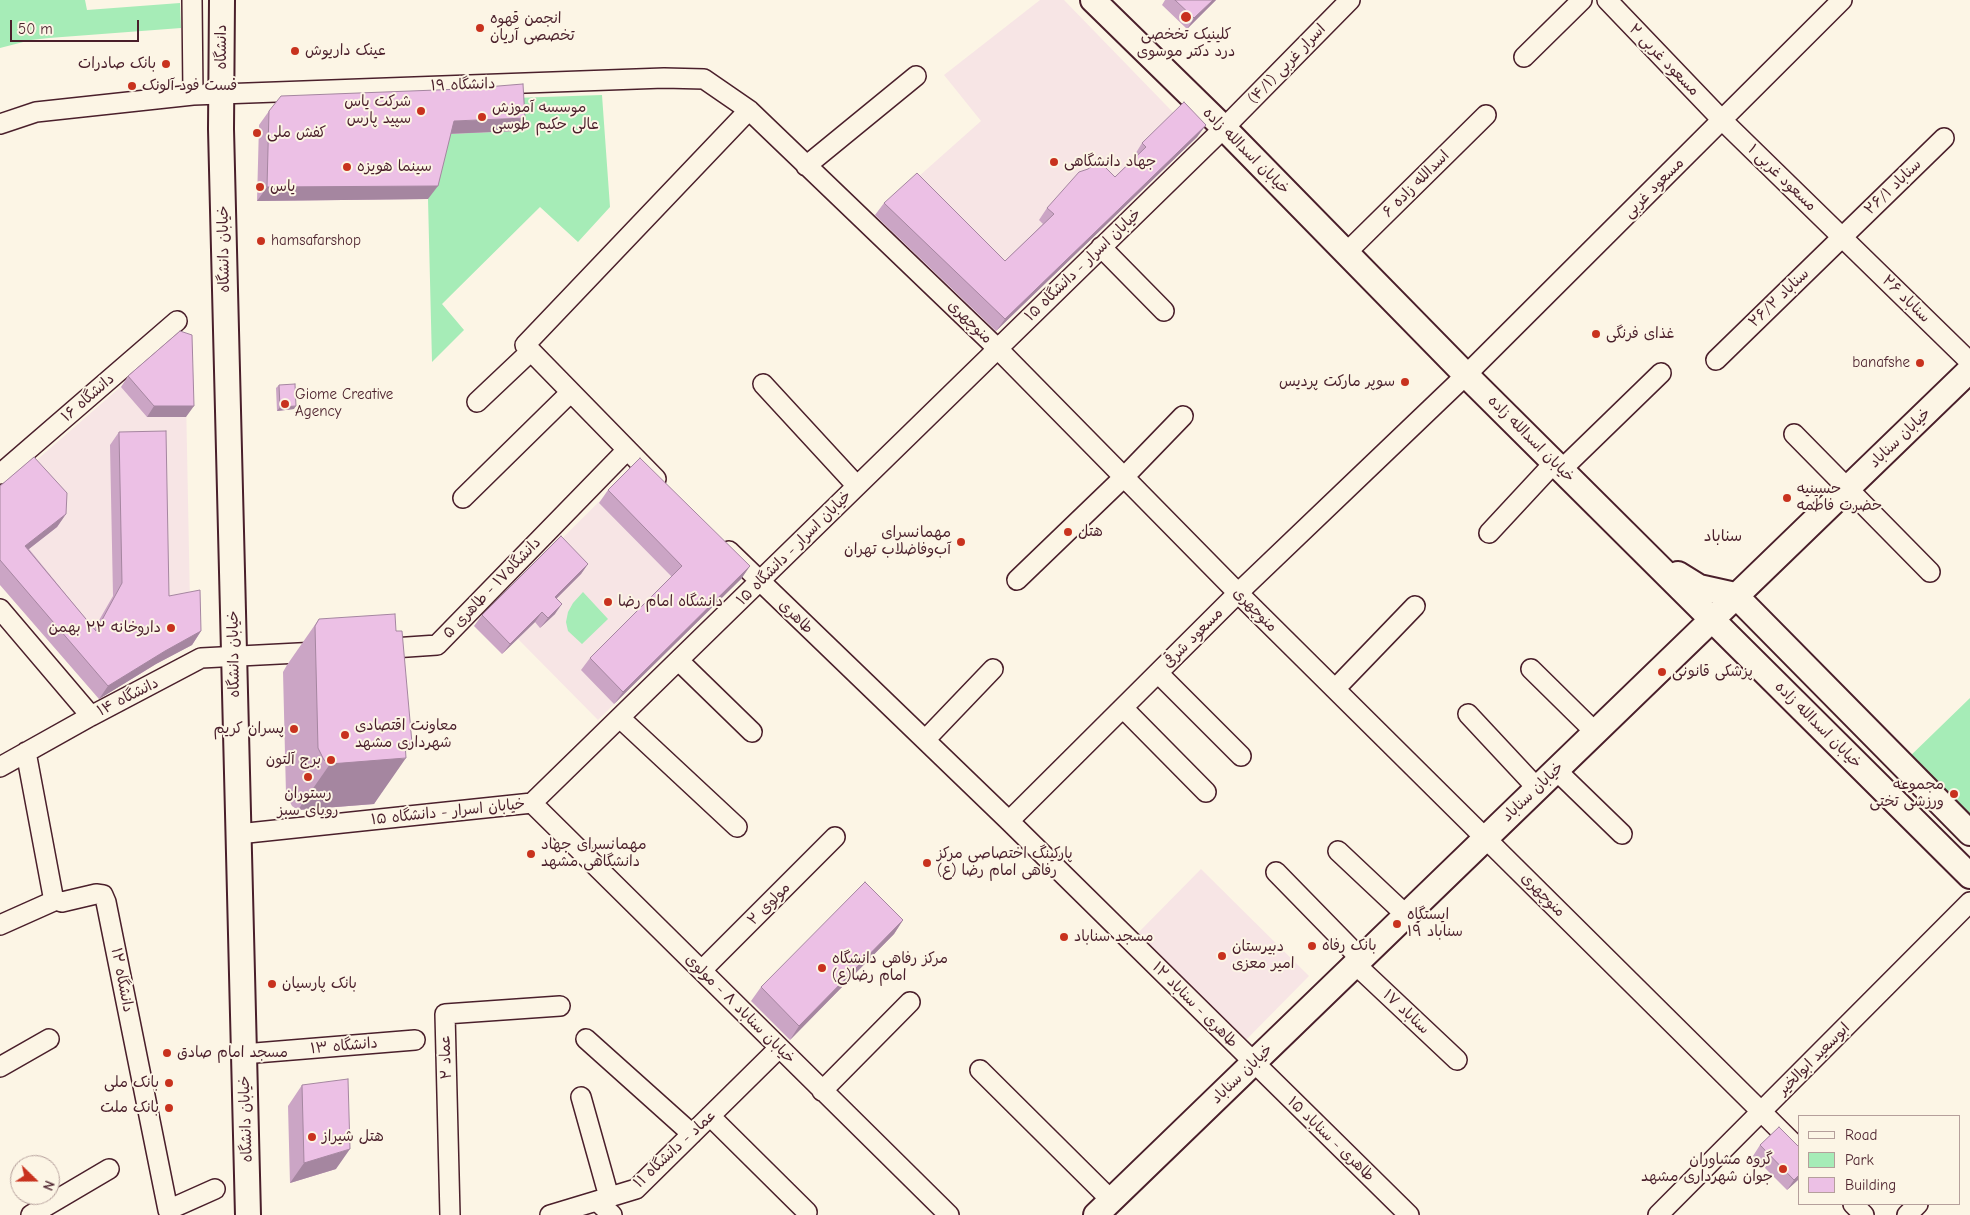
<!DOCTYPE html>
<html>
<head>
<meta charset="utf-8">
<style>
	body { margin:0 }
	#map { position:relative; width:1970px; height:1215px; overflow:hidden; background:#fcf5e5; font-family:"Comic Neue",sans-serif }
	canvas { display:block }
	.legend { position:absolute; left:1798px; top:1115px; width:162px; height:90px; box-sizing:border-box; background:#fcf5e5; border:1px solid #b59f9b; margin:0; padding:6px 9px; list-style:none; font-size:15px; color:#4a1f2b }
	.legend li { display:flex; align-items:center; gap:10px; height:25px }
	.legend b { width:25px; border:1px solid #b59f9b }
	.north { position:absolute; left:10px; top:1155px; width:50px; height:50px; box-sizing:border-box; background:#fcf5e5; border:1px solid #b59f9b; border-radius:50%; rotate:112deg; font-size:14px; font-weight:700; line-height:20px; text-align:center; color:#4a1f2b }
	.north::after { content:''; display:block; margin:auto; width:18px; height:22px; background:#c8321e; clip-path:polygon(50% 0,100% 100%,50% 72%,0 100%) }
	.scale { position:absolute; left:10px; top:20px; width:129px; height:22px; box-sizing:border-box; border:2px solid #4a1f2b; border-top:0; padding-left:6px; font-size:15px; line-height:18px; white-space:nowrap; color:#4a1f2b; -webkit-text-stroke:4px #fcf5e5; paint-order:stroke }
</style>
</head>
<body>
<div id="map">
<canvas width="1970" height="1215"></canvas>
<ul class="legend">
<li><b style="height:6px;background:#fcf5e5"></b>Road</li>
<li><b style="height:14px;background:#a6ecb7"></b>Park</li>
<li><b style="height:14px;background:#ecc0e5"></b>Building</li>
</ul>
<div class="north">N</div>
<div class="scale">50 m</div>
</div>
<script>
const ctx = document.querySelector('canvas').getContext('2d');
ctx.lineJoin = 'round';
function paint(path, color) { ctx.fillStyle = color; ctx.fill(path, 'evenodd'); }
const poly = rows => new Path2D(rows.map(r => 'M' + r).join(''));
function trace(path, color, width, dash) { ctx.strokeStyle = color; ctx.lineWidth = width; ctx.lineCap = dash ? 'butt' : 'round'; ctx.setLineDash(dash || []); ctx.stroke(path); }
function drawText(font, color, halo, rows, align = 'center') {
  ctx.font = font + ' "Comic Neue","Playpen Sans Arabic",sans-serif'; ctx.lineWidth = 4; ctx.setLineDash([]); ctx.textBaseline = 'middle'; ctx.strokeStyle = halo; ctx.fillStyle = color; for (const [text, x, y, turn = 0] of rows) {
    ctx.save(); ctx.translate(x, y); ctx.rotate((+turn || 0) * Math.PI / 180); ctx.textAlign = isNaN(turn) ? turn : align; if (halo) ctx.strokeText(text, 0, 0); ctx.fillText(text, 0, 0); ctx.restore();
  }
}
paint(poly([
	[1040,0,1064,0,1197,137,995,332,873,217,981,121,944,75],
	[172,342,185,346,190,604,156,664,99,699,0,585,0,492],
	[633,468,741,578,598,720,518,639,502,654,474,626],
	[1201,869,1309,976,1243,1043,1135,936]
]), '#f7e5e5');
paint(poly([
	[0,0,85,0,87,10,180,3,181,28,49,38,31,40,0,48],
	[602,95,610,207,578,242,540,207,442,304,464,330,432,362,428,199,444,134,515,131,514,98],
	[583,592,608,619,582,644,568,631,566,622,568,612,573,603],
	[1970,698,1970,826,1905,761]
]), '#a6ecb7');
const minor = poly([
	[192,0,193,95],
	[1607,0,1722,120,1970,362],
	[1524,57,1582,0],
	[0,124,36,112,193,95,664,78,704,79,749,110,997,348,1238,593,1799,1149],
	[806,166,916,76],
	[1101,247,1164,311],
	[1346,253,1486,115],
	[1716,360,1944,138],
	[763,384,857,486],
	[477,402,531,351],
	[1794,434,1930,572],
	[1561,470,1661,373],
	[0,474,177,321],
	[656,479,525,345,749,110],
	[463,498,571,392],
	[1489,533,1554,463],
	[729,551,1009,821,1409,1215],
	[1017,580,1124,477,1183,416],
	[0,609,91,716],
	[378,649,437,645,627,450],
	[679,661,752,732],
	[1531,669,1595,732],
	[1158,673,1241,756],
	[1335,689,1415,606],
	[1123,708,1206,792],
	[1468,714,1537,788],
	[620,718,737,827],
	[925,740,993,669],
	[26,752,53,896,56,900,62,902,96,894,103,895,106,902,168,1210,215,1189],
	[0,767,91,716,201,658,318,652],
	[1556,770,1622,834],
	[532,803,949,1215],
	[1009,821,1238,593,1466,375,1842,0],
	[238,834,532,803,1224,128,1350,0],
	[1338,851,1406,915],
	[1276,872,1361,959],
	[0,925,56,900],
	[1355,964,1457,1060],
	[702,970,835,837],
	[586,1039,692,1134],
	[243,1054,415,1040],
	[0,1067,49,1039],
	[980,1070,1111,1200],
	[822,1091,910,1002],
	[581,1097,609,1197],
	[710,1116,807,1212],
	[597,1201,612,1215],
	[1853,1204,1864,1215],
	[31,1215,109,1169],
	[450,1215,445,1014,560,1006],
	[550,1215,636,1189,779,1048],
	[1658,1215,1970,902],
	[1907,1215,1918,1204]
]);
const major = poly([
	[222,0,221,129,248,1215],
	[1093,0,1224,128,1466,375,1970,876],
	[1678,574,1699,587,1735,595,1970,833],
	[1096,1215,1970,370]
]);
trace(minor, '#4a1f2b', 22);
trace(major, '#4a1f2b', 28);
trace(minor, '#fcf5e5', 19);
trace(major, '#fcf5e5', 24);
paint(poly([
	[1165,0,1216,0,1187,29,1162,5],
	[269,111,515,131,451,134,428,199,257,201,259,125],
	[1206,125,1197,137,996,331,875,215,884,203,1005,261,1043,224,1039,220,1047,208,1088,169,1115,177,1135,157,1134,156,1142,143],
	[128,376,186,417,147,417,121,387],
	[279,385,294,409,277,411,276,388],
	[119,432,169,596,201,631,192,645,156,664,99,699,0,585,0,486,66,514,57,527,29,549,94,629,113,596,110,445],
	[608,490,750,566,741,579,614,704,581,670,590,658,672,577,599,503],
	[588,564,581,574,557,598,555,614,540,628,535,622,502,654,474,626,482,615],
	[319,619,396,631,412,743,406,751,374,804,298,810,292,806,286,794,283,672,287,665],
	[903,920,894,934,790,1040,751,1001,761,987],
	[302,1085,336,1169,290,1183,288,1106],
	[1760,1145,1799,1147,1799,1179,1787,1190,1753,1156]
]), '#cba5c5');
paint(poly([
	[1213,0,1216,0,1187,29,1194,18],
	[525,118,515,131,444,134,454,121],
	[1206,125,1197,137,996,331,1005,319],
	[438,186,428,199,257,201,267,187],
	[154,406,194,406,186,417,147,417],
	[296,406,294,409,277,411,280,407],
	[66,514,57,527,16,559,25,546],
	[588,564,581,574,548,607,555,597],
	[750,566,741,579,614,704,623,692],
	[562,604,555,614,540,628,548,618],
	[542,612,535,622,502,654,510,644],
	[201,631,192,645,156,664,99,699,108,686,165,651],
	[405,743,412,743,400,759,406,758,374,804,298,810,330,764],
	[903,920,894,934,790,1040,799,1026],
	[350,1149,336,1169,290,1183,304,1163],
	[1799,1175,1799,1179,1787,1190,1794,1180]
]), '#a586a0');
const building = poly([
	[1175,0,1213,0,1194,18,1175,0],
	[523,84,525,118,454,121,438,186,267,187,269,111,281,96,462,89,523,84],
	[1184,102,1206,125,1005,319,884,203,917,173,1005,261,1054,214,1047,208,1079,172,1088,169,1099,161,1115,177,1146,147,1142,143,1184,102],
	[180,331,192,335,194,406,154,406,128,376,180,331],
	[295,384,296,406,280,407,279,385,295,384],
	[166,431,169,596,200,590,201,631,165,651,108,686,0,560,0,486,34,457,67,493,66,514,25,546,96,631,122,583,119,432,166,431],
	[640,458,750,566,623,692,590,658,682,566,608,490,640,458],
	[561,536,588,564,555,597,562,604,548,618,542,612,510,644,482,615,561,536],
	[395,614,396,631,402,631,412,743,405,743,406,758,330,764,324,760,318,748,315,626,319,619,395,614],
	[865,882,903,920,799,1026,761,987,865,882],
	[348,1079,350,1149,304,1163,302,1085,348,1079],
	[1779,1127,1799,1147,1799,1175,1794,1180,1760,1145,1779,1127]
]);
paint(building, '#ecc0e5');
trace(building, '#a586a0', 1);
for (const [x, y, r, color] of [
	[1186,17,6,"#c8321e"],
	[480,28,5,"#c8321e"],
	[295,51,5,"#c8321e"],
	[166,64,5,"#c8321e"],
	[132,86,5,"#c8321e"],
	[421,111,5,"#c8321e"],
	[482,117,5,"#c8321e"],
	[257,133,5,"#c8321e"],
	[1054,162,5,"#c8321e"],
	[347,167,5,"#c8321e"],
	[260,187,5,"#c8321e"],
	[261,241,5,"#c8321e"],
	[1596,334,5,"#c8321e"],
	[1920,363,5,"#c8321e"],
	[1405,382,5,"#c8321e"],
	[285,404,5,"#c8321e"],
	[1787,498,5,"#c8321e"],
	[1068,532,5,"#c8321e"],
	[961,542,5,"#c8321e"],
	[608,602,5,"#c8321e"],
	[171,628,5,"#c8321e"],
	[1662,672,5,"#c8321e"],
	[294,729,5,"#c8321e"],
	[345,735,5,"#c8321e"],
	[331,760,5,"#c8321e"],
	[308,777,5,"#c8321e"],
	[1954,794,5,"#c8321e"],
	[531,854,5,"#c8321e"],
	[927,863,5,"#c8321e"],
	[1397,924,5,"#c8321e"],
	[1064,937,5,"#c8321e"],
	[1312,946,5,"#c8321e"],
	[1222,956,5,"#c8321e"],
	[822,968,5,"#c8321e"],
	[272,984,5,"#c8321e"],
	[167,1053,5,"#c8321e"],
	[169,1083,5,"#c8321e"],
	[169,1108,5,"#c8321e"],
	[312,1137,5,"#c8321e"],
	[1783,1169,5,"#c8321e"]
]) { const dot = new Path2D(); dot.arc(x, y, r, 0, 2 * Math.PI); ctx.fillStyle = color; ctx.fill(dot); trace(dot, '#fcf5e5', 2); }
drawText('15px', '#4a1f2b', '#fcf5e5', [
	["انجمن قهوه",490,19],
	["تخصصی آریان",490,36],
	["کلینیک تخخصی",1186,35,"center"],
	["درد دکتر موسوی",1186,52,"center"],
	["عینک داریوش",305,51],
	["بانک صادرات",156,64,"right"],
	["فست فود آلونک",142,86],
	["شرکت یاس",411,102,"right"],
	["سپید پارس",411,119,"right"],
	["موسسه آموزش",492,108],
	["عالی حکیم طوسی",492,125],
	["کفش ملی",267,133],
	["جهاد دانشگاهی",1064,162],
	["سینما هویزه",357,167],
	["یاس",270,187],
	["hamsafarshop",271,241],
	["غذای فرنگی",1606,334],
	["banafshe",1910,363,"right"],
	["سوپر مارکت پردیس",1395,382,"right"],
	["Giome Creative",295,395],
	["Agency",295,412],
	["حسینیه",1797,489],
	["حضرت فاطمه",1797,506],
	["هتل",1078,532],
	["مهمانسرای",951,533,"right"],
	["آب‌و‌فاضلاب تهران",951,550,"right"],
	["دانشگاه امام رضا",618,602],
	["داروخانه ۲۲ بهمن",161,628,"right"],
	["پزشکی قانونی",1672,672],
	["معاونت اقتصادی",355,726],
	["شهرداری مشهد",355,743],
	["پسران کریم",284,729,"right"],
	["برج آلتون",321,760,"right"],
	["مجموعه",1944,785,"right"],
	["ورزشی تختی",1944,802,"right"],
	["رستوران",308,794,"center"],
	["رویای سبز",308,811,"center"],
	["مهمانسرای جهاد",541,845],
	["دانشگاهی مشهد",541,862],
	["پارکینگ اختصاصی مرکز",937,854],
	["رفاهی امام رضا (ع)",937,871],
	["ایستگاه",1407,915],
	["سناباد ۱۹",1407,932],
	["مسجد سناباد",1074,937],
	["بانک رفاه",1322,946],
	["دبیرستان",1232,947],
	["امیر معزی",1232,964],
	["مرکز رفاهی دانشگاه",832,959],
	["امام رضا(ع)",832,976],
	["بانک پارسیان",282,984],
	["مسجد امام صادق",177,1053],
	["بانک ملی",159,1083,"right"],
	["بانک ملت",159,1108,"right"],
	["هتل شیراز",322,1137],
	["گروه مشاوران",1773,1160,"right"],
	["جوان شهرداری مشهد",1773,1177,"right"]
], 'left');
drawText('15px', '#4a1f2b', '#fcf5e5', [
	["دانشگاه",222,47,-90],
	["مسعود غربی ۲",1664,60,46],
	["اسرار غربی (۴/۱)",1287,64,-46],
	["دانشگاه ۱۹",463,85,-2],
	["خیابان اسدالله زاده",1246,151,45],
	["مسعود غربی ۱",1782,178,44],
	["اسدالله زاده ۶",1416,184,-45],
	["سناباد ۲۶/۱",1893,187,-44],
	["مسعود غربی",1654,188,-45],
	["خیابان دانشگاه",224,249,-91],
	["خیابان اسرار - دانشگاه ۱۵",1083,265,-44],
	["سناباد ۲۶/۲",1779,298,-44],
	["سناباد ۲۶",1906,299,44],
	["منوچهری",970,322,44],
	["دانشگاه ۱۶",88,398,-41],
	["خیابان سناباد",1900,438,-44],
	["خیابان اسدالله زاده",1531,439,45],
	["خیابان اسرار - دانشگاه ۱۵",794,548,-45],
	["دانشگاه۱۷ - طاهری ۵",492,588,-46],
	["منوچهری",1255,610,45],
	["طاهری",796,617,44],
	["مسعود شرقی",1193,638,-45],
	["خیابان دانشگاه",234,654,-91],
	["دانشگاه ۱۴",128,697,-27],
	["خیابان اسدالله زاده",1818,725,45],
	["خیابان سناباد",1533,792,-44],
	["خیابان اسرار - دانشگاه ۱۵",448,812,-6],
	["منوچهری",1543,895,45],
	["مولوی ۲",769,904,-45],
	["دانشگاه ۱۲",122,980,79],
	["طاهری - سناباد ۱۲",1195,1005,45],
	["خیابان سناباد ۸ - مولوی",740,1009,45],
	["سناباد ۱۷",1406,1012,43],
	["دانشگاه ۱۳",344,1046,-5],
	["عماد ۲",446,1057,-92],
	["ابوسعید ابوالخیر",1814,1059,-45],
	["خیابان سناباد",1242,1074,-44],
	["خیابان دانشگاه",246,1119,-92],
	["طاهری - سناباد ۱۵",1331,1139,44],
	["عماد - دانشگاه ۱۱",675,1149,-43]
]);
drawText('16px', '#4a1f2b', '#fcf5e5', [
	["سناباد",1723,536]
]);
</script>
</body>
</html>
